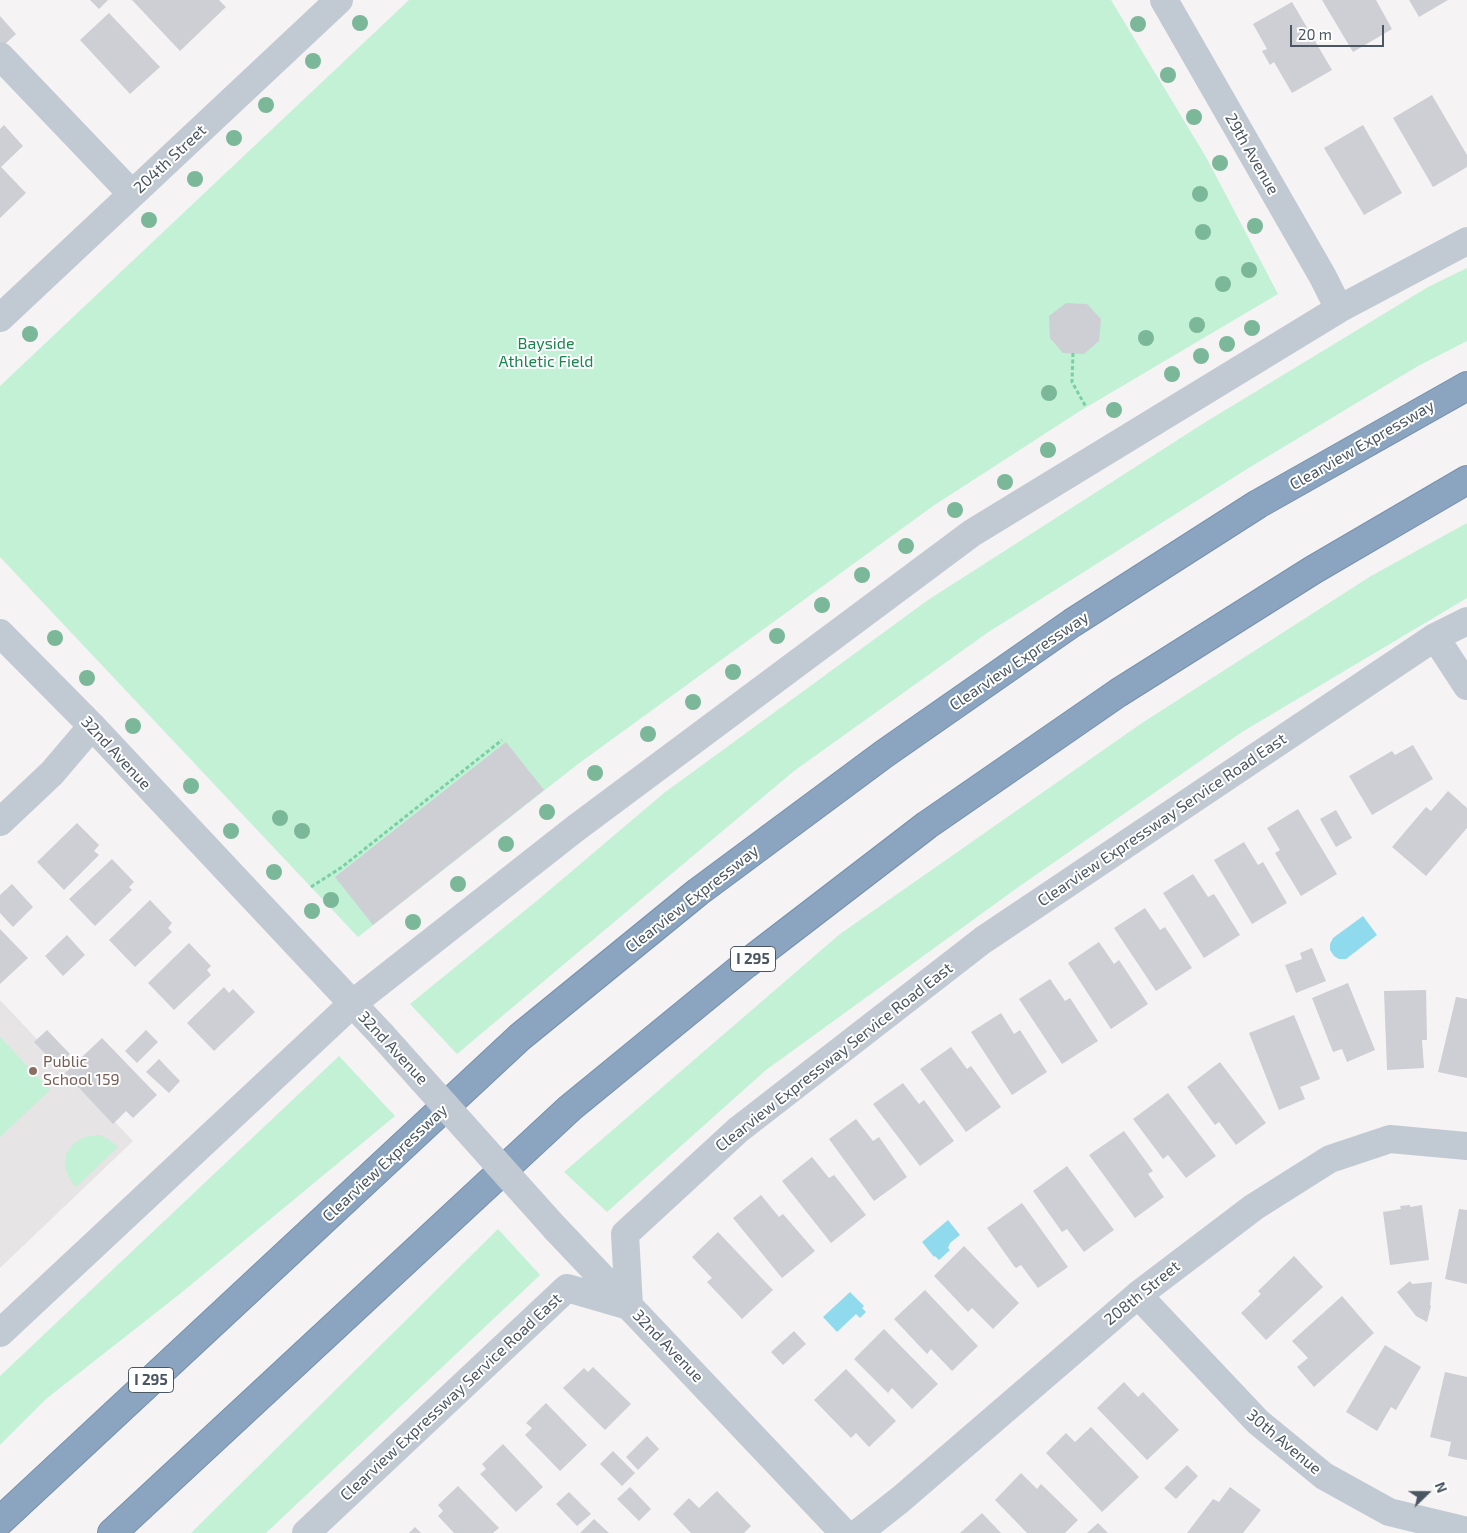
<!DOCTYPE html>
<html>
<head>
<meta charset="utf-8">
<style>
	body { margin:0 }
	#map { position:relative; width:1467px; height:1533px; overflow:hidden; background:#f5f3f3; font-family:"Exo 2",sans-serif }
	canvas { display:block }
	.north { position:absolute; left:1402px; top:1468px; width:50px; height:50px; -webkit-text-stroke:4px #fff; paint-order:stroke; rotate:68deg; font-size:14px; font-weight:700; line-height:20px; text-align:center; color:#4a5661 }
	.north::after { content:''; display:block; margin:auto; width:18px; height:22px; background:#4a5661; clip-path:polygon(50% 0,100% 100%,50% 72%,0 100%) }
	.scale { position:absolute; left:1290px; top:25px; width:94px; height:22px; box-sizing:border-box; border:2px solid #4a5661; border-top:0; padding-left:6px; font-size:15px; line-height:18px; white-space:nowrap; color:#4a5661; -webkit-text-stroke:4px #fff; paint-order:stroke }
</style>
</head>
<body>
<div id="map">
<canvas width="1467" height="1533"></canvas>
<div class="north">N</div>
<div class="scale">20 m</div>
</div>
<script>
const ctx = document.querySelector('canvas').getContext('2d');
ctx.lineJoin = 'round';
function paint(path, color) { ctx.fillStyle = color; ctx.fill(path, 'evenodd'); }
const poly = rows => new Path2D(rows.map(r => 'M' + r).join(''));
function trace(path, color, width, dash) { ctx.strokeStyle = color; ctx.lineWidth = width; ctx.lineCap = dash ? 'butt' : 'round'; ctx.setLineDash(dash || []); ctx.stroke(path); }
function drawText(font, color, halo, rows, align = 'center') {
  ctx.font = font + ' "Exo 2",sans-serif'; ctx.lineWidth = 4; ctx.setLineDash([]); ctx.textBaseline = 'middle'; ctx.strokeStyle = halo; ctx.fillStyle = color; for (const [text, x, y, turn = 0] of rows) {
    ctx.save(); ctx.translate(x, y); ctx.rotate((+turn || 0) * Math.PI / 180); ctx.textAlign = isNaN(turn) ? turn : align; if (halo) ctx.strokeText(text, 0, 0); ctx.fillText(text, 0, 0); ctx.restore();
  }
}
paint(poly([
	[0,1000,133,1141,0,1268]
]), '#e6e4e5');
paint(poly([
	[409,0,1111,0,1206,157,1278,294,1080,411,933,506,578,764,358,937,0,557,0,386],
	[1467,268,1467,341,1418,366,1247,469,987,633,794,771,457,1054,410,1004,539,899,664,793,928,600,1204,423,1428,287],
	[1467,523,1467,598,1242,732,1017,888,766,1070,607,1212,564,1172,840,934,1142,723,1371,576],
	[0,1037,50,1090,0,1137],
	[339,1056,395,1116,181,1293,46,1399,0,1445,0,1376],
	[99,1135,108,1139,118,1147,76,1187,69,1178,65,1167,66,1154,72,1146,80,1139,89,1136],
	[498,1229,540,1275,266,1533,191,1533]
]), '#c3f1d5');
paint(poly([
	[1363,916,1377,935,1346,959,1339,959,1334,956,1330,950,1330,944,1333,938],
	[948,1220,960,1235,950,1243,948,1248,950,1250,939,1260,935,1256,934,1257,922,1242],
	[850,1292,864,1306,862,1308,866,1312,860,1318,856,1314,837,1332,823,1317]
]), '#90daee');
paint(poly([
	[90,0,108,0,99,9],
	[132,0,219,0,226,7,180,51],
	[1322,0,1376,0,1392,29,1353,52],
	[1409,0,1448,0,1419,17],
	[1292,2,1332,70,1292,93,1274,62,1270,65,1262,51,1267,49,1253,24],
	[109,13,160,67,130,94,80,40],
	[0,16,16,34,3,46,0,42],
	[1432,95,1467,155,1467,167,1433,187,1393,118],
	[4,125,23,146,1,167,26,193,0,218,0,129],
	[1363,125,1402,193,1364,215,1324,148],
	[1066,303,1087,304,1101,319,1099,341,1084,354,1063,353,1050,338,1049,316],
	[506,742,544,790,373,925,335,877],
	[1413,745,1433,779,1372,815,1349,776,1392,751,1395,755],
	[1448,791,1467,808,1467,828,1426,876,1392,847,1426,807,1431,811],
	[1298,809,1337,874,1301,896,1275,853,1280,850,1267,828],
	[1336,810,1352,838,1336,847,1320,819],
	[77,823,99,845,94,851,99,855,64,890,37,862],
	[1244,842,1258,865,1263,862,1287,903,1252,924,1214,860],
	[112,859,134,882,129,887,132,890,95,926,69,899],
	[1193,874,1208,897,1214,894,1240,935,1204,958,1163,893],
	[12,884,33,907,13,927,0,913,0,895],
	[150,900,172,923,168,928,172,932,135,967,109,940],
	[1145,908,1160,930,1165,927,1192,968,1156,991,1114,928],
	[0,929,28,958,0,984],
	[67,935,85,955,63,976,45,956],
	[1099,942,1114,964,1119,960,1148,1004,1111,1029,1068,963],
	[189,943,211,966,207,970,211,975,174,1010,148,983],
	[1312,948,1326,981,1296,993,1285,965,1302,959,1300,953],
	[1050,979,1065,1001,1070,998,1098,1041,1062,1064,1019,999],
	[1348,983,1375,1050,1347,1062,1342,1049,1333,1052,1312,998],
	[224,987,229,993,233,989,255,1012,214,1051,187,1023],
	[1426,990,1427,1040,1422,1040,1424,1068,1387,1070,1384,991],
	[1456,997,1467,999,1467,1078,1438,1072],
	[1001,1013,1014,1034,1020,1030,1047,1072,1012,1095,971,1032],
	[1294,1015,1320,1079,1300,1087,1305,1099,1279,1110,1249,1033],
	[47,1030,70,1054,58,1067,34,1042],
	[146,1030,158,1042,137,1063,125,1051],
	[102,1038,157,1095,133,1118,126,1111,113,1124,65,1073],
	[951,1047,967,1069,971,1066,1001,1107,966,1132,920,1069],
	[159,1059,180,1081,169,1093,146,1072],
	[1220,1062,1266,1123,1236,1145,1219,1122,1215,1125,1187,1087],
	[903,1083,919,1104,924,1100,954,1141,920,1166,873,1104],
	[1168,1093,1216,1156,1186,1178,1168,1155,1163,1159,1133,1119],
	[856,1119,873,1141,879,1137,907,1177,874,1201,829,1139],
	[1124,1131,1153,1171,1148,1174,1164,1197,1135,1218,1089,1155],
	[812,1157,829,1178,834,1175,866,1215,831,1243,782,1181],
	[1067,1166,1114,1230,1084,1252,1067,1229,1062,1232,1033,1191],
	[761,1195,779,1217,783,1214,815,1251,782,1278,733,1218],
	[1022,1203,1068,1267,1038,1288,1021,1265,1016,1268,1014,1266,987,1228],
	[1410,1205,1410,1207,1422,1205,1429,1260,1390,1265,1383,1212,1401,1209,1400,1206],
	[1459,1209,1467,1210,1467,1284,1445,1279],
	[718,1232,773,1290,742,1319,707,1282,712,1278,692,1257],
	[964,1246,1019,1303,993,1329,972,1308,968,1312,934,1276],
	[1294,1256,1323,1287,1266,1340,1241,1313,1261,1294,1258,1291],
	[1410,1281,1412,1284,1432,1282,1430,1305,1431,1306,1427,1322,1416,1316,1397,1292],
	[925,1290,978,1346,952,1371,931,1349,927,1354,894,1319],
	[1342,1296,1374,1333,1314,1387,1297,1367,1308,1358,1292,1341],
	[884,1329,938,1384,912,1409,892,1388,888,1393,854,1359],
	[794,1331,806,1344,783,1365,771,1352],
	[1385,1345,1421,1367,1396,1410,1391,1407,1377,1431,1346,1412],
	[593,1367,631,1404,605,1430,563,1388,584,1368,588,1372],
	[846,1369,896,1421,869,1447,856,1433,851,1438,814,1400],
	[1445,1372,1467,1377,1467,1460,1448,1456,1451,1442,1430,1437],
	[1124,1382,1138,1397,1143,1392,1179,1430,1147,1460,1097,1408],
	[546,1403,587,1445,560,1471,525,1435,532,1428,526,1423],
	[1091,1427,1139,1477,1102,1512,1046,1453,1066,1433,1075,1442],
	[647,1436,659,1449,638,1470,626,1457],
	[503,1444,543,1487,516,1512,480,1474,486,1469,482,1464],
	[613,1451,635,1473,622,1486,600,1464],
	[1187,1465,1198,1476,1176,1499,1164,1488],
	[1021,1473,1037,1489,1041,1484,1078,1520,1065,1533,1027,1533,995,1500],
	[458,1486,499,1528,493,1533,454,1533,438,1516,443,1511,438,1505],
	[630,1487,651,1509,639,1521,617,1499],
	[1230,1487,1261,1510,1243,1533,1187,1533,1213,1499,1219,1502],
	[717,1491,751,1526,744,1533,691,1533,673,1514,689,1498,699,1508],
	[569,1492,591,1514,577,1526,556,1504],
	[982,1513,1001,1533,960,1533],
	[594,1519,609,1533,580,1533],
	[1098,1523,1108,1533,1087,1533],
	[415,1527,421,1533,409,1533]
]), '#cdcfd5');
const highway = poly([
	[0,1521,520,1037,698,892,884,754,1072,623,1258,504,1467,386],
	[112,1533,570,1108,746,964,927,825,1118,693,1313,570,1467,480]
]);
trace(highway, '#7690ad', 30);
trace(poly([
	[1073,353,1072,382,1086,407],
	[311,887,342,867,502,740]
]), '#7ad0a6', 3, [4, 2.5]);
trace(poly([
	[1164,0,1323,277,1339,309],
	[0,56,132,194],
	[0,318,339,0],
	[0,633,92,726,382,1035],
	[1435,637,1467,686],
	[0,822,52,773,92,726],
	[555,1228,844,1533],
	[1138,1295,1258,1422,1324,1476,1389,1512,1467,1531],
	[0,1333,352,1004,576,828,972,533,1339,309,1467,241],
	[306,1533,567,1288,629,1306,625,1234,738,1130,983,940,1435,637,1467,621],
	[858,1533,901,1499,1138,1295,1254,1207,1330,1159,1390,1139,1467,1146]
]), '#c1cad2', 28);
trace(highway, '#8ba5c1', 28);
trace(poly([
	[382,1035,555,1228]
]), '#c1cad2', 28);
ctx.fillStyle = '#7bb799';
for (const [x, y] of [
	[360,23],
	[1138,24],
	[313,61],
	[1168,75],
	[266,105],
	[1194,117],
	[234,138],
	[1220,163],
	[195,179],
	[1200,194],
	[149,220],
	[1255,226],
	[1203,232],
	[1249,270],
	[1223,284],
	[1197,325],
	[1252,328],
	[30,334],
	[1146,338],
	[1227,344],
	[1201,356],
	[1172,374],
	[1049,393],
	[1114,410],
	[1048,450],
	[1005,482],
	[955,510],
	[906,546],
	[862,575],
	[822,605],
	[777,636],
	[55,638],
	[733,672],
	[87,678],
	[693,702],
	[133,726],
	[648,734],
	[595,773],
	[191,786],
	[547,812],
	[280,818],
	[231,831],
	[302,831],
	[506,844],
	[274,872],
	[458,884],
	[331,900],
	[312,911],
	[413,922]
]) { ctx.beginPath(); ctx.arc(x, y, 8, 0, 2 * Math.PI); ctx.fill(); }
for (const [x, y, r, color] of [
	[33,1071,5,"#8d6e63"]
]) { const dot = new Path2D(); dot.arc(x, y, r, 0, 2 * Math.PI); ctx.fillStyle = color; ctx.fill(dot); trace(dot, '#fff', 2); }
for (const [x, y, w] of [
	[753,959,45],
	[151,1380,45]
]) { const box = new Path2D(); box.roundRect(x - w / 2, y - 12.5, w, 25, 4); ctx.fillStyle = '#fff'; ctx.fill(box); trace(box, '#4a5661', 1); }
drawText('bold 15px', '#4a5661', null, [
	["I 295",753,959],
	["I 295",151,1380]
]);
drawText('16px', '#4a5661', '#fff', [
	["29th Avenue",1252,154,60],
	["204th Street",170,159,-43],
	["Clearview Expressway",1362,445,-30],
	["Clearview Expressway",1019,661,-34],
	["32nd Avenue",116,753,47],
	["Clearview Expressway Service Road East",1162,820,-34],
	["Clearview Expressway",692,899,-38],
	["32nd Avenue",393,1048,47],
	["Clearview Expressway Service Road East",834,1057,-38],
	["Clearview Expressway",385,1163,-43],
	["208th Street",1142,1293,-39],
	["32nd Avenue",668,1346,46],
	["Clearview Expressway Service Road East",451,1397,-43],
	["30th Avenue",1284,1442,40]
]);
drawText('16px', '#17864f', '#fff', [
	["Bayside",546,344],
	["Athletic Field",546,362]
]);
drawText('16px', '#785e54', '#fff', [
	["Public",43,1062],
	["School 159",43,1080]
], 'left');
</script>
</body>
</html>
